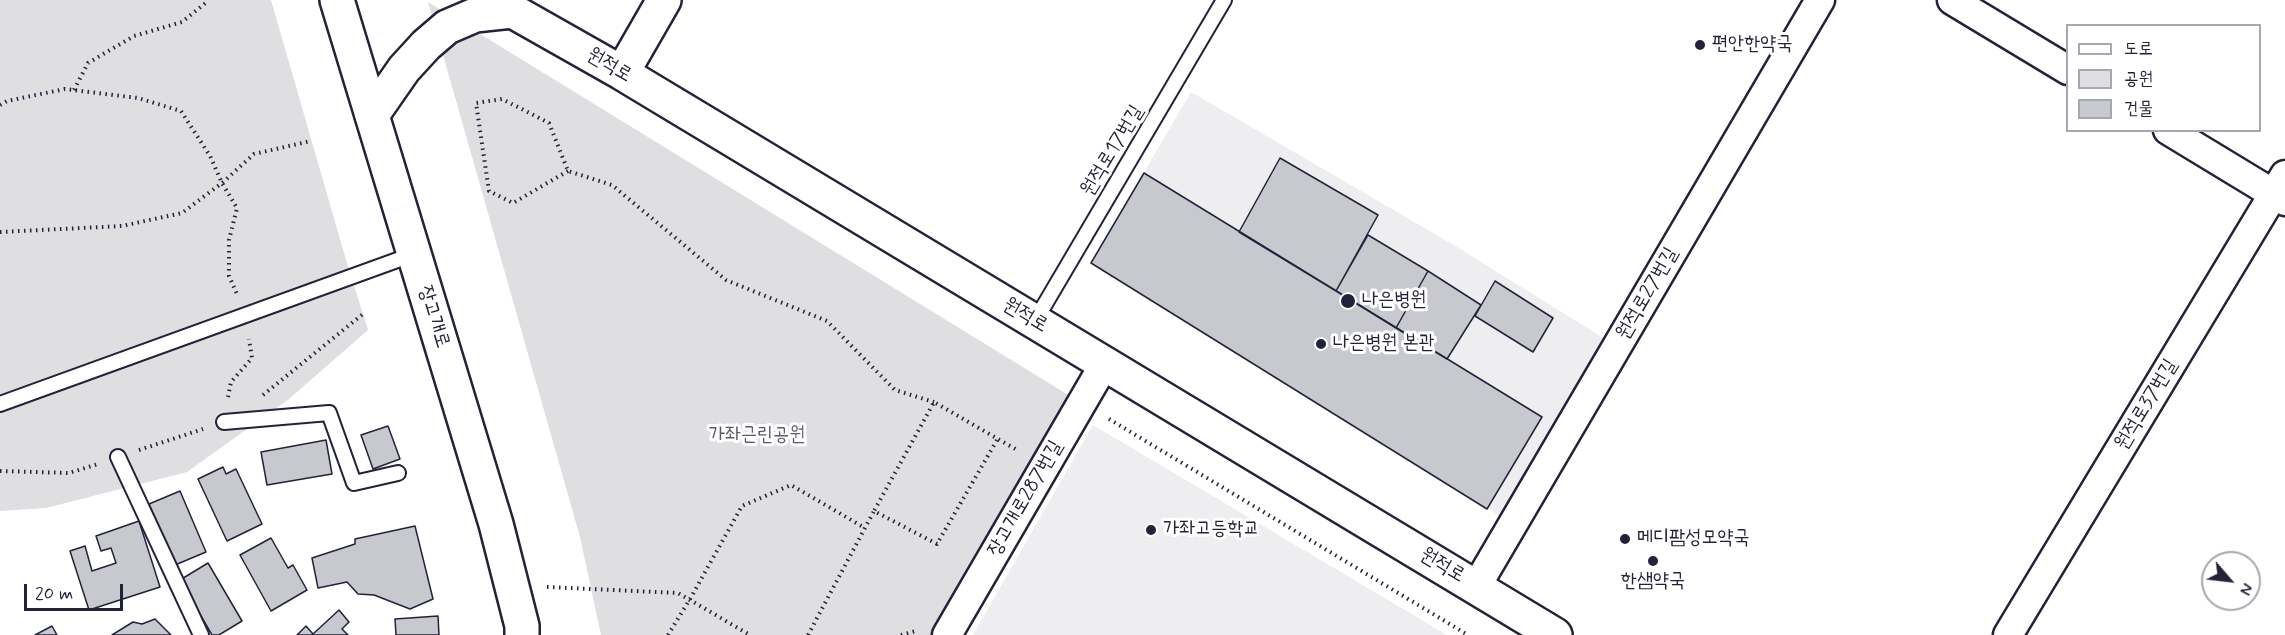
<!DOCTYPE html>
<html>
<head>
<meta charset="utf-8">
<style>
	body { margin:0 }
	#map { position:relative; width:2285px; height:635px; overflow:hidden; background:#fff; font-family:Mynerve,"Poor Story",sans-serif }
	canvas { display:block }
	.legend { position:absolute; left:2066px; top:24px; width:195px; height:108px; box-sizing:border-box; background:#fff; border:2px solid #a7a7b1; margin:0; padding:8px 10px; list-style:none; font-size:18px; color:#22223b }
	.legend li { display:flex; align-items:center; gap:12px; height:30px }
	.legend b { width:30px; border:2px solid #a7a7b1 }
	.north { position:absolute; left:2201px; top:551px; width:60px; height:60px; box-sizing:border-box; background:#fff; border:2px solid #a7a7b1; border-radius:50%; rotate:118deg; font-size:16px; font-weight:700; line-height:24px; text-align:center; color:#22223b }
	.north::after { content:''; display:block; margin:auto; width:21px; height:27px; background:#22223b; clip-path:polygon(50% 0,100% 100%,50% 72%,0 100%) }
	.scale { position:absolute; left:24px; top:584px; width:99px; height:27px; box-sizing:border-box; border:3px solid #22223b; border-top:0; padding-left:8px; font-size:18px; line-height:21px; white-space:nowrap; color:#22223b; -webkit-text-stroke:4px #fff; paint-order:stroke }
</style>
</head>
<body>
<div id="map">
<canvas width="2285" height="635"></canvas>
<ul class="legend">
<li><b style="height:8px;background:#fff"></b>도로</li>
<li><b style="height:16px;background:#dfdfe2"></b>공원</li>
<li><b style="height:16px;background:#c8c8cf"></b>건물</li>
</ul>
<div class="north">N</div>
<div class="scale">20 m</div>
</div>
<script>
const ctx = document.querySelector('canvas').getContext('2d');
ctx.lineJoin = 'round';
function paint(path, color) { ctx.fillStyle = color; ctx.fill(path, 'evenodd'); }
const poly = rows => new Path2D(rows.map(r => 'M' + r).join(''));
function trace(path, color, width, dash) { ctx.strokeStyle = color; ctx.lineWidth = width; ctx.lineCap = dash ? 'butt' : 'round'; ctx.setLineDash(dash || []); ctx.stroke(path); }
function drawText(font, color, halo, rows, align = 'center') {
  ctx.font = font + ' Mynerve,"Poor Story",sans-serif'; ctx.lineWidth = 6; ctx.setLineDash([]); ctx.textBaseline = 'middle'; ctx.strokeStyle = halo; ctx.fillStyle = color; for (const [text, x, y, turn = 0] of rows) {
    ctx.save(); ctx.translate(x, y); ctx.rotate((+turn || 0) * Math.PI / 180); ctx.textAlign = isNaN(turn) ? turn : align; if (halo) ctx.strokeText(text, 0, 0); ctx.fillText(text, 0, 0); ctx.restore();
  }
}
paint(poly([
	[1191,92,1457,247,1605,339,1500,516,1091,263],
	[1093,425,1447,635,973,635]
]), '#eeeef1');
paint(poly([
	[0,0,271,0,344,253,368,330,289,399,187,472,46,508,0,511],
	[428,2,1070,396,931,635,601,635,580,537]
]), '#dfdfe2');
const building = poly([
	[1280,158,1378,215,1336,291,1239,232,1280,158],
	[1144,173,1542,417,1487,509,1091,263,1144,173],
	[1368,235,1428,271,1396,328,1336,291,1368,235],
	[1428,271,1481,305,1447,359,1396,328,1428,271],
	[1495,281,1553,318,1533,352,1475,316,1495,281],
	[388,426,400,459,373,469,361,435,388,426],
	[326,440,332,474,267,485,261,452,326,440],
	[223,467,226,474,236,469,262,524,227,541,198,479,223,467],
	[180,491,206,552,175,565,149,504,180,491],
	[139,521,160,587,89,610,70,551,85,546,92,571,116,563,111,548,101,551,96,536,139,521],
	[415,526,433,599,410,609,374,595,358,594,347,582,318,588,312,558,355,544,355,539,415,526],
	[271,538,288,568,293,565,307,590,271,611,240,555,271,538],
	[208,563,242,621,219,635,212,635,180,580,208,563],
	[339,610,349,622,342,629,348,635,297,635,306,626,313,634,339,610],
	[438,616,439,635,396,635,395,619,438,616],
	[155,619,171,635,112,635,133,622,142,624,155,619],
	[52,626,57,635,35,635,52,626]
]);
paint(building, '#c8c8cf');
trace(building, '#22223b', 1.5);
const service = poly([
	[1035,321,1224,0],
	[0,404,414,254],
	[224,422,329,413,354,483,398,473],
	[118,457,201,635]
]);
const minor = poly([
	[1952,0,2068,70],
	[2168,130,2285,201],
	[1476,587,1820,0],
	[947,635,1105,363],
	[2008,635,2285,175]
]);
const tertiary = poly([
	[493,0,622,73,1555,635],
	[622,73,664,0],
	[372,115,404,69,426,45,447,27,475,15,512,11]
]);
const secondary = poly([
	[337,0,496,524,522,626,522,635]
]);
trace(service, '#22223b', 18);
trace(minor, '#22223b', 33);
trace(tertiary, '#22223b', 38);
trace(secondary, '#22223b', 38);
trace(poly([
	[74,90,88,63,134,36,182,22,208,1],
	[0,105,7,101,65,89,138,98,181,111,210,156,222,183,237,208,229,240,229,276,237,294],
	[568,171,513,203,489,191,476,103,502,99,549,123,568,171,612,185,726,280,827,321,895,390,934,402],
	[0,232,122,226,182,213,222,183,254,154,311,141],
	[263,395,363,314],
	[228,397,231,382,252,358,249,339],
	[1109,419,1468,635],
	[997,440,937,544,874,511,934,402,1019,451],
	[139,450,203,429],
	[0,471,69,473,98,464],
	[547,587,678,593,750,635],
	[668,635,690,599,742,506,791,485,865,528],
	[808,635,874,511],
	[901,635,916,631]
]), '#22223b', 4, [1.5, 4.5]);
trace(service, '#fff', 14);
trace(minor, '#fff', 28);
trace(tertiary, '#fff', 33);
trace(secondary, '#fff', 33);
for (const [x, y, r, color] of [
	[1700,45,6,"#22223b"],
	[1348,301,8,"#22223b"],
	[1321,344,6,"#22223b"],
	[1151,530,6,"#22223b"],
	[1625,539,6,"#22223b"],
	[1653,561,6,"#22223b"]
]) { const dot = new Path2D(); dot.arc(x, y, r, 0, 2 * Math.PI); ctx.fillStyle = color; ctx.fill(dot); trace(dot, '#fff', 2); }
drawText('20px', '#22223b', '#fff', [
	["편안한약국",1712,45],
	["나은병원",1362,301],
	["나은병원 본관",1333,344],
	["가좌고등학교",1163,530],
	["메디팜성모약국",1637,539],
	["한샘약국",1653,582,"center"]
], 'left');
drawText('20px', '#22223b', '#fff', [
	["원적로",609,66,30],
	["원적로17번길",1113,151,-59],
	["원적로27번길",1648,294,-60],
	["원적로",1025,316,31],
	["장고개로",433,317,73],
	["원적로37번길",2147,405,-59],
	["장고개로287번길",1026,499,-60],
	["원적로",1442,566,31]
]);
drawText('20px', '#5b5b6d', '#fff', [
	["가좌근린공원",757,436]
]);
</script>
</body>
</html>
